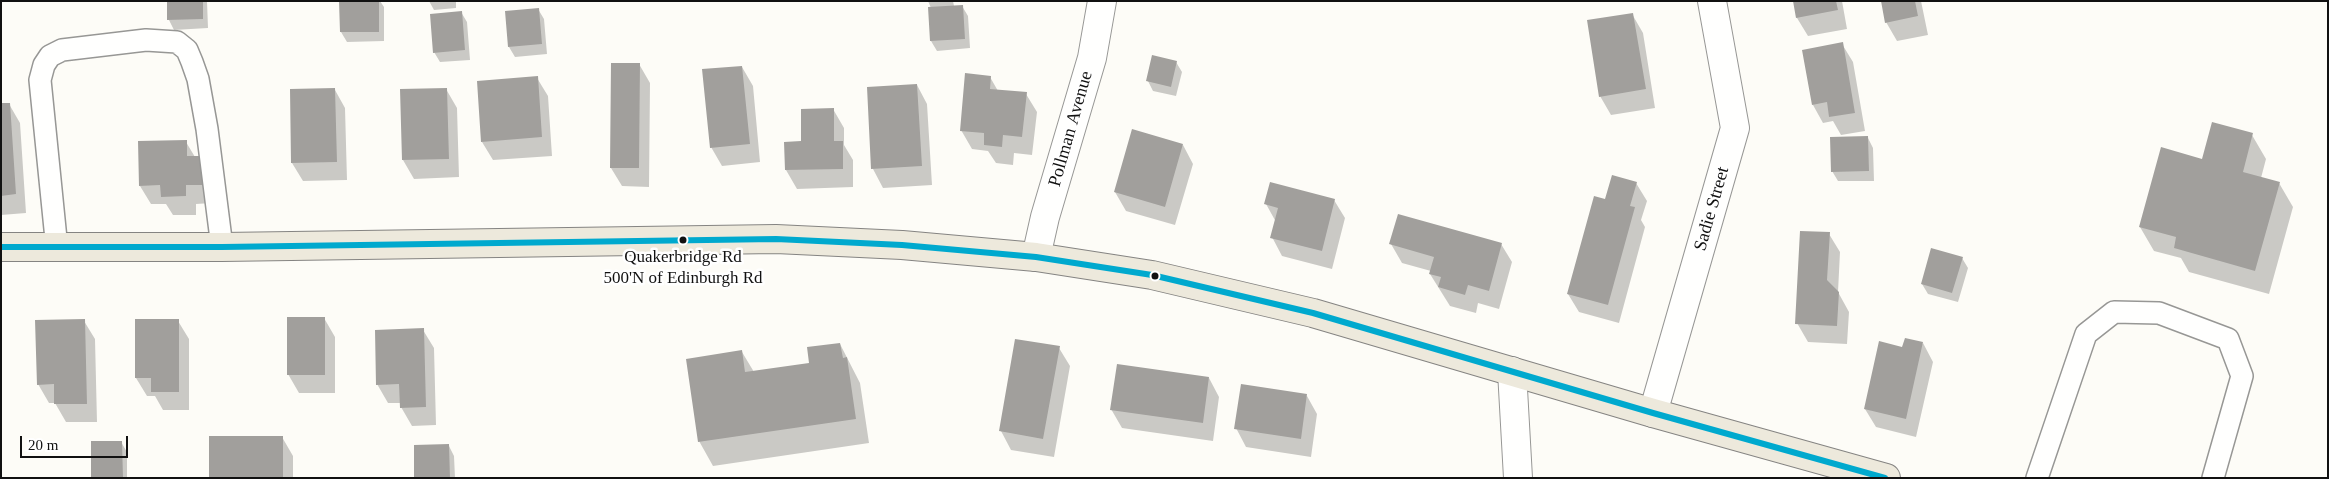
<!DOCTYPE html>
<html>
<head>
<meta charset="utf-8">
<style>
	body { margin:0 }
	#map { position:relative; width:2329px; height:479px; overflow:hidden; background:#fdfcf7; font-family:"Times New Roman",serif }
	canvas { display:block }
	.frame { position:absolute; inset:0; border:2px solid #111; pointer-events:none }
	.scale { position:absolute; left:20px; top:436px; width:108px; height:22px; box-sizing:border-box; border:2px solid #111; border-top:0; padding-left:6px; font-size:15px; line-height:18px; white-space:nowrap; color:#111; -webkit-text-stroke:4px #fff; paint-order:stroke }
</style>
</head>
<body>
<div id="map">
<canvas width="2329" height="479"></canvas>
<div class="frame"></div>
<div class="scale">20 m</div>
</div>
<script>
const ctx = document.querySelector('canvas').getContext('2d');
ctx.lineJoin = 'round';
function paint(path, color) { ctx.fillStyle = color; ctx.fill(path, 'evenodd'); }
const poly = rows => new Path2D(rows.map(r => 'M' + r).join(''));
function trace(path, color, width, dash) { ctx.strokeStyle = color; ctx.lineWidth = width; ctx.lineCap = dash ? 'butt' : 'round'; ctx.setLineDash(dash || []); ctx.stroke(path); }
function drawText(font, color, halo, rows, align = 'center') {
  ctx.font = font + ' "Times New Roman",serif'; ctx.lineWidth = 5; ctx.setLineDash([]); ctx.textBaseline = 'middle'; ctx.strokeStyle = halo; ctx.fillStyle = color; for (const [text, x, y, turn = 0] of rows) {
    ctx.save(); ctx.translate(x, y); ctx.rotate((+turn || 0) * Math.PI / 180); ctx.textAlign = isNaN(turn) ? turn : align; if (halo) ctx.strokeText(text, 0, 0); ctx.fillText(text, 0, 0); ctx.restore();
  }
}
paint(poly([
	[168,1,207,1,208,28,174,30,169,20],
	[340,1,380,1,384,7,384,41,347,42,341,32],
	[429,1,456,1,456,8,434,10],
	[928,1,953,1,954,6,962,6,968,16,970,48,937,51,931,41,931,8],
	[1794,1,1842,1,1847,29,1808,36,1797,18],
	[1883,1,1921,1,1928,35,1897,41,1886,22],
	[538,9,544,19,547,54,515,57,509,47],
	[461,12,467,22,470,60,440,62,434,52],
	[1632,14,1643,33,1655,108,1611,115,1600,96],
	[1842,44,1853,62,1865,131,1841,135,1833,121,1823,123,1813,105],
	[1176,62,1182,72,1176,96,1153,91,1148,81],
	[639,64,650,83,649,187,622,186,611,168],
	[742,67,753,86,760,162,722,166,711,147],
	[990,77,998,91,1026,94,1037,112,1032,155,1014,153,1013,165,996,163,988,151,972,149,961,130],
	[537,78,548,96,552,156,493,160,482,142],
	[917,85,927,104,932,185,883,188,873,169,868,88],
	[446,89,457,108,459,177,414,179,403,160,401,90],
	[335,90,345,108,347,180,303,181,292,163],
	[1,104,9,104,20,123,26,213,1,215],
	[833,109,844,128,844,145,853,160,853,187,797,189,786,170,802,143],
	[2252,135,2266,159,2261,178,2279,183,2293,207,2269,294,2189,272,2181,258,2154,251,2140,227],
	[1868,138,1873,148,1874,181,1838,181,1832,171],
	[186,142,195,157,201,157,212,203,196,204,196,215,173,215,166,204,151,204,140,186],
	[1183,145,1193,164,1175,225,1126,211,1115,192],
	[1636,183,1647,201,1641,220,1645,227,1619,323,1579,312,1568,294,1606,201],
	[1334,200,1345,218,1332,269,1282,256,1272,237,1276,222,1266,204],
	[1829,234,1840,252,1838,292,1849,312,1847,344,1808,342,1797,323],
	[1391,244,1501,244,1512,262,1499,309,1478,303,1476,313,1450,306,1430,274,1431,271,1402,263],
	[1962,258,1968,268,1958,302,1928,294,1922,284],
	[324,318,335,337,335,393,299,393,288,374],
	[84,321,95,339,97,422,66,422,55,403,49,403,38,384],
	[178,321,189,339,189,410,163,410,155,396,147,396,136,378],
	[423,330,434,348,436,425,412,426,401,407,401,403,388,403,377,384],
	[1923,343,1933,362,1916,437,1876,427,1865,409],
	[840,344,860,383,869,443,713,466,699,441,742,352,754,372,811,364],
	[1059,348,1070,366,1054,457,1011,450,1001,431],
	[1209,378,1219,397,1213,441,1122,428,1111,409],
	[1307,396,1317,414,1311,457,1246,447,1236,428],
	[282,437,293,456,293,478,210,478],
	[121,442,127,452,127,478,93,478],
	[449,446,454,456,455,478,416,478]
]), '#0003');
paint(poly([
	[167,1,203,1,203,19,167,20],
	[339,1,379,1,379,32,340,32],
	[1793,1,1836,1,1838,10,1796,18],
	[1881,1,1915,1,1918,16,1885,23],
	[963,5,965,39,930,41,928,7],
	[539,8,542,44,508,47,505,11],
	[462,11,465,50,433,53,430,14],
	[1633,13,1646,89,1599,97,1587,20],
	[1843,42,1855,113,1829,117,1827,102,1812,105,1802,50],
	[1152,55,1177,61,1171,87,1146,81],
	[611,63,640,63,639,168,610,168],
	[742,66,750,144,710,148,702,69],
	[965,73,991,76,990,89,1027,92,1022,137,1003,135,1002,147,984,145,984,133,960,131],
	[538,76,542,137,481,142,477,81],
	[917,84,922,166,871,169,867,87],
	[335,88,337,162,291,163,290,89],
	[447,88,449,159,402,160,400,89],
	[1,103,10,103,16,194,1,196],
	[834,108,834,141,843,141,843,169,785,170,784,142,801,141,801,109],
	[2212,122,2253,133,2243,172,2280,182,2255,271,2174,248,2176,237,2139,227,2161,147,2202,159],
	[1132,129,1183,144,1165,207,1114,192],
	[1868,136,1869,171,1831,172,1830,137],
	[187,140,187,156,202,156,202,185,186,185,186,196,161,197,160,185,139,186,138,141],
	[1612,175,1637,182,1630,206,1635,207,1608,305,1567,294,1594,196,1605,199],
	[1270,182,1335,199,1322,251,1270,238,1278,208,1264,204],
	[1398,214,1502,243,1489,291,1468,285,1465,295,1438,287,1441,277,1429,274,1434,257,1389,244],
	[1800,231,1830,232,1827,280,1839,292,1837,326,1795,324],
	[1931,248,1963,257,1952,293,1921,284],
	[287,317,325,317,325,375,287,375],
	[85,319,87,404,54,404,54,384,37,385,35,320],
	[135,319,179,319,179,392,151,392,151,378,135,378],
	[424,328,426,407,400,408,399,384,376,385,375,330],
	[1905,338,1923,342,1906,419,1864,409,1879,341,1902,347],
	[1015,339,1060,346,1043,439,999,431],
	[840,343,843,358,847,357,856,419,698,442,686,359,742,350,745,372,809,363,807,347],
	[1117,364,1209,377,1203,423,1110,410],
	[1241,384,1307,394,1301,439,1234,429],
	[209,436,283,436,283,478,209,478],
	[91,441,122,441,123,478,91,478],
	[449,444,450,478,414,478,414,445]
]), '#a19f9c');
const lane = poly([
	[57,249,40,80,44,65,50,56,62,50,146,40,177,42,187,50,192,62,198,79,207,129,222,247],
	[2037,478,2086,334,2114,312,2159,313,2228,339,2242,376,2213,478]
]);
const street = poly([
	[1036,257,1045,217,1092,58,1102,1],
	[1512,371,1518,478],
	[1653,413,1735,128,1712,1]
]);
const primary = poly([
	[1,247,222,247,776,239,902,245,1036,257,1152,275,1313,313,1653,413,1886,478]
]);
trace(lane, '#979795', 24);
trace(street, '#979795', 30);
trace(primary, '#858482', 30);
trace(lane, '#fffffe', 21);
trace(street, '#fffffe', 28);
trace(primary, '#ede9dc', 28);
trace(poly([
	[1,247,222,247,776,239,902,245,1036,257,1152,275,1313,313,1653,413,1885,478]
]), '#00a9ce', 6);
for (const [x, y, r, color] of [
	[683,240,4.5,"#111"],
	[1155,276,4.5,"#111"]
]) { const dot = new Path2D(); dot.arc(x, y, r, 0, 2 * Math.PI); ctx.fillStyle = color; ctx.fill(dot); trace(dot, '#fff', 2); }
drawText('17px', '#111', '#fff', [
	["Quakerbridge Rd",683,258],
	["500'N of Edinburgh Rd",683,279]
]);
drawText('18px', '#111', '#fff', [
	["Pollman Avenue",1071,129,-74],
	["Sadie Street",1712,209,-74]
]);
</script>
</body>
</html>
